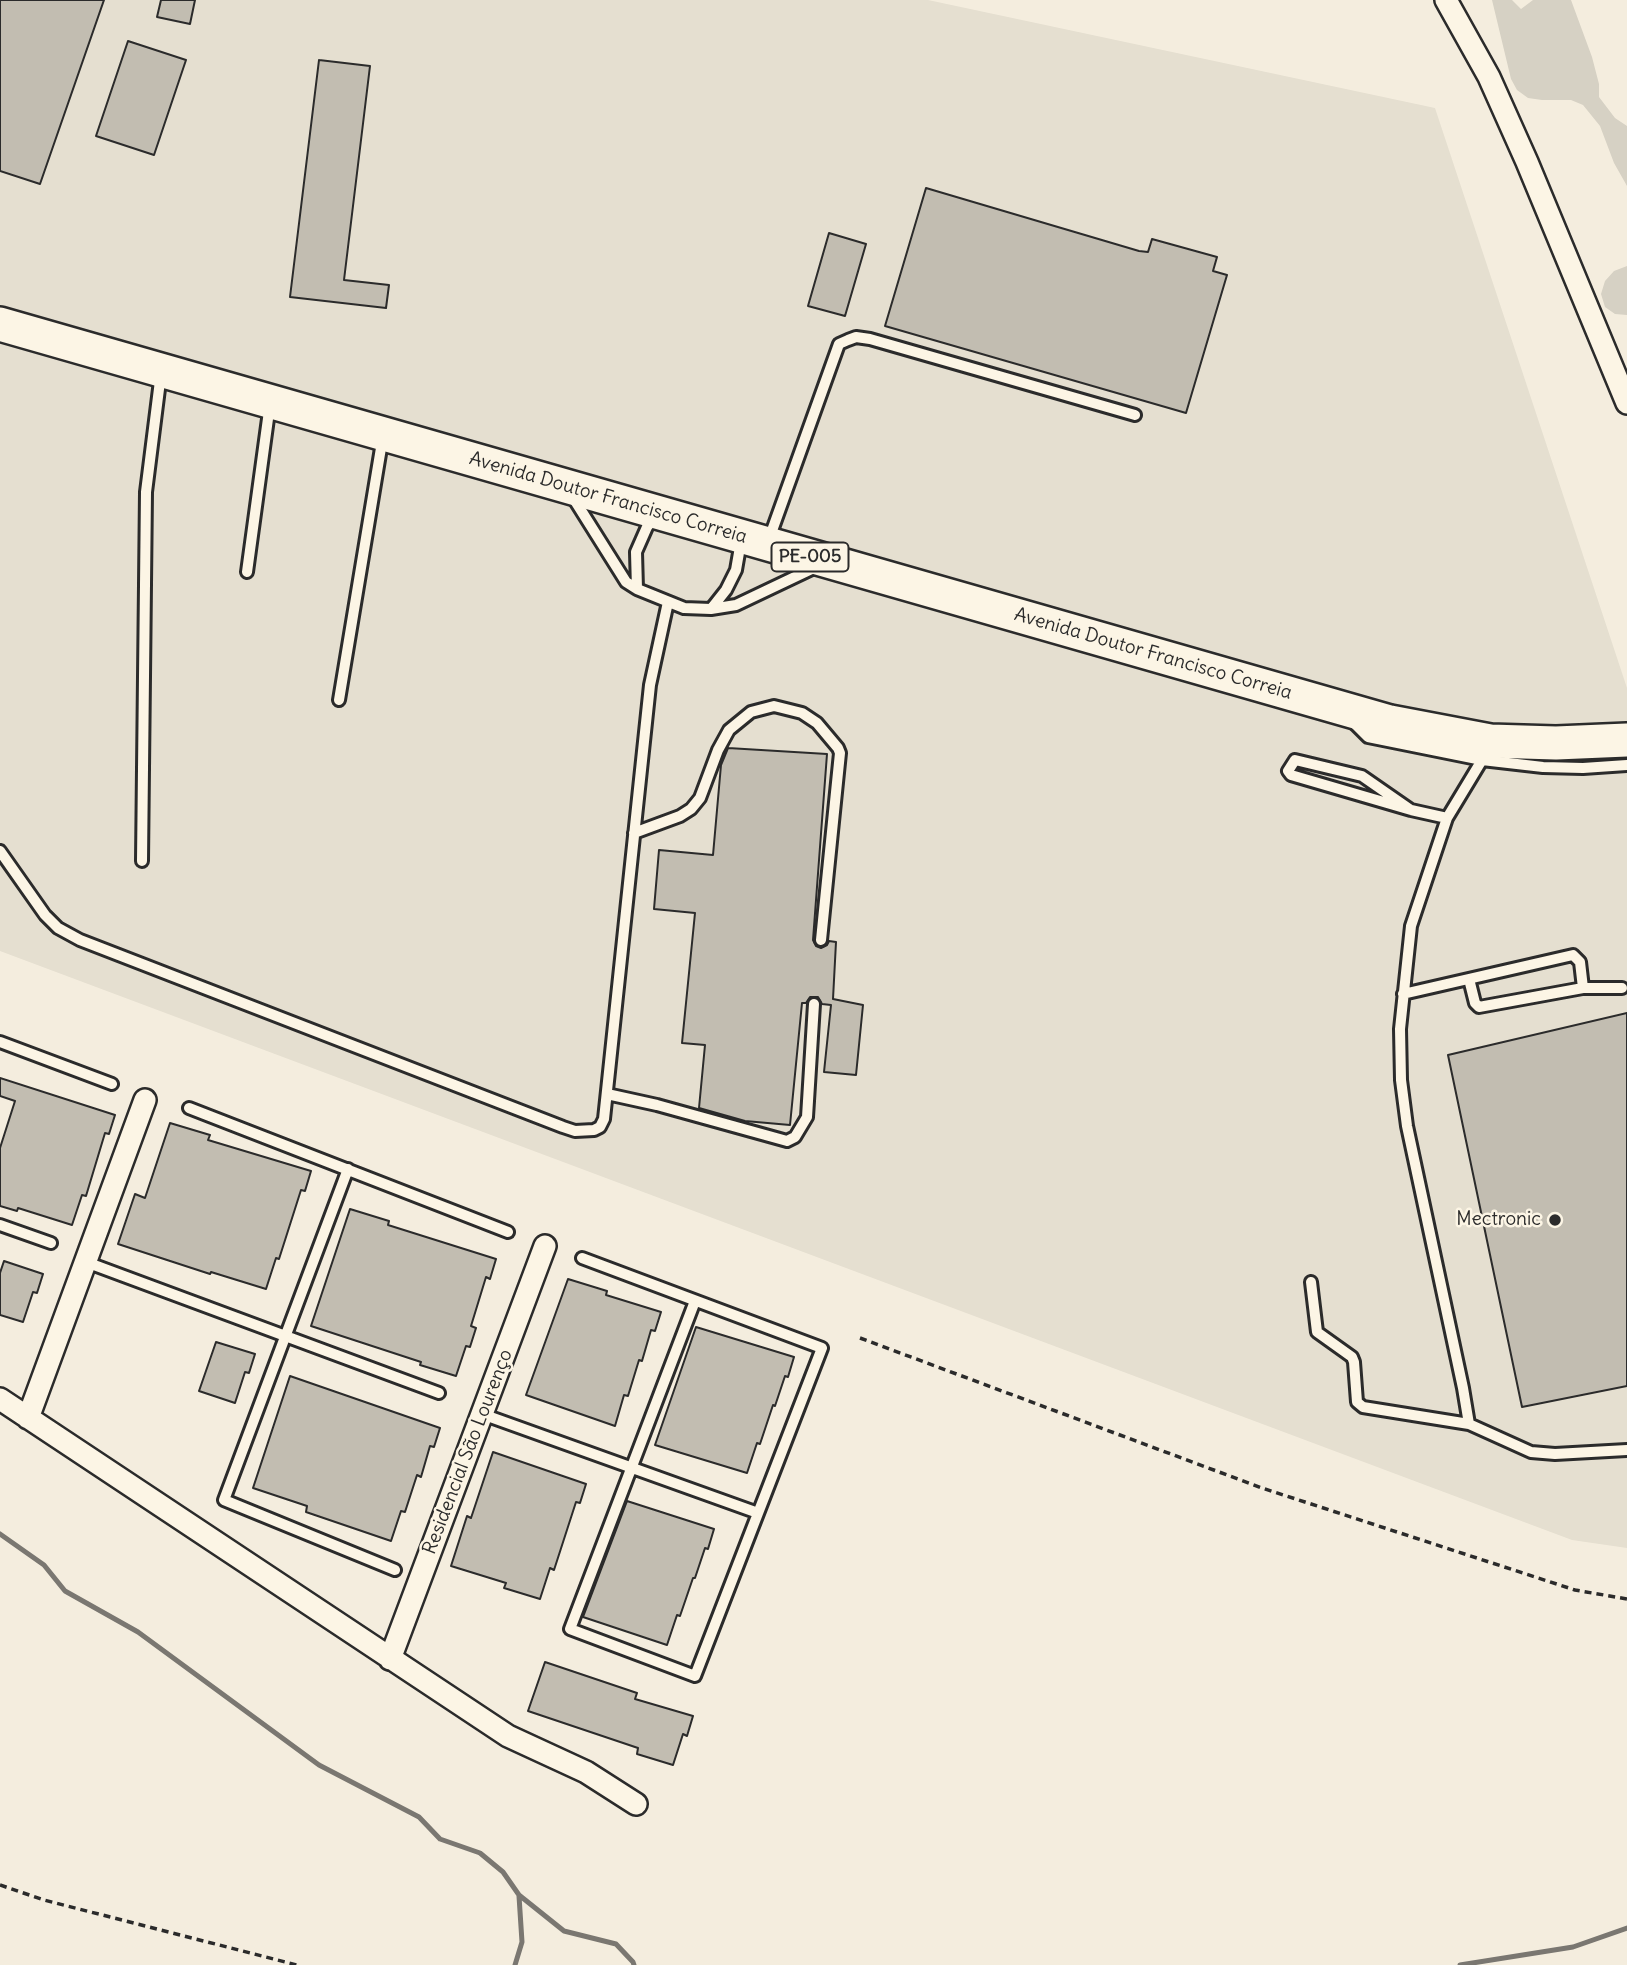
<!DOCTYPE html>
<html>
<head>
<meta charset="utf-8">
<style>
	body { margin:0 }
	canvas { display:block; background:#f4edde }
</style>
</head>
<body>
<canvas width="1627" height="1965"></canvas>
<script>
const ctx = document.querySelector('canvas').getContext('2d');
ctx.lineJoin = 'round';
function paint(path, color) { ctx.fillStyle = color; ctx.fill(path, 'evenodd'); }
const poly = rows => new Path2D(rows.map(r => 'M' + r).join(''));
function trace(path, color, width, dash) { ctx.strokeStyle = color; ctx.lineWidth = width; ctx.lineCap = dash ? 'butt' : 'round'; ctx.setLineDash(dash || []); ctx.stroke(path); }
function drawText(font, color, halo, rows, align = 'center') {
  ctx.font = font + ' Delius,sans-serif'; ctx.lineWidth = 5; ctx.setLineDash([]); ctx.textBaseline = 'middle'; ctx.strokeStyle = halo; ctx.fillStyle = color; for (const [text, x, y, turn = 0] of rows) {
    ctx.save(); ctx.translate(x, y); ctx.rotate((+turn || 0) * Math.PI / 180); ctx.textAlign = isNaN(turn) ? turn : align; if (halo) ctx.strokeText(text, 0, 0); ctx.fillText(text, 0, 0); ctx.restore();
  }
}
paint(poly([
	[0,0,928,0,1435,108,1627,688,1627,1548,1572,1540,0,951]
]), '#e5dfd0');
paint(poly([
	[1492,0,1512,0,1521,9,1533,0,1571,0,1592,57,1599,84,1599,97,1615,118,1627,126,1627,186,1614,163,1600,126,1583,105,1571,100,1542,100,1528,98,1517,90,1511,79],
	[1627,266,1627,315,1615,314,1605,307,1601,294,1605,281,1614,271]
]), '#d6d1c4');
trace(poly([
	[0,1534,44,1565,65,1591,138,1632,319,1765,419,1817,440,1839,480,1853,503,1872,519,1895,564,1931,616,1944,633,1962,634,1965],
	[515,1965,522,1942,519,1896],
	[1460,1965,1573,1947,1627,1928]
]), '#7a7771', 5);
const building = poly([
	[0,0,104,0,40,184,0,171,0,0],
	[161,0,195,0,190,24,157,17,161,0],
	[128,41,186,60,154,155,96,136,128,41],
	[319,60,370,66,344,280,389,285,386,308,290,297,319,60],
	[926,188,1139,251,1148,252,1152,239,1217,257,1213,271,1227,275,1186,413,885,326,926,188],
	[829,233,866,244,845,316,808,306,829,233],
	[728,748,827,754,813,940,816,946,821,948,827,945,829,941,836,942,833,999,863,1005,856,1075,824,1072,831,1005,822,1004,818,997,810,997,806,1003,802,1003,790,1125,745,1121,699,1108,705,1045,682,1043,695,913,654,909,659,850,713,855,721,765,728,748],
	[1627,1013,1627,1386,1522,1407,1448,1055,1627,1013],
	[0,1078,115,1115,109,1134,105,1133,86,1196,82,1195,72,1225,18,1208,17,1211,0,1206,0,1148,15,1101,0,1096,0,1078],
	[170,1123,210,1135,208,1140,311,1171,305,1191,301,1190,279,1259,276,1258,266,1289,211,1272,210,1274,118,1244,135,1194,145,1198,170,1123],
	[350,1209,389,1221,388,1225,496,1259,490,1279,486,1277,471,1326,476,1328,470,1347,466,1346,456,1376,420,1365,421,1362,311,1326,350,1209],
	[4,1261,43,1274,37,1293,33,1292,23,1322,0,1315,0,1273,4,1261],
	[568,1279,607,1291,606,1295,661,1312,655,1331,651,1330,642,1361,639,1360,628,1396,624,1395,615,1426,526,1395,568,1279],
	[696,1327,794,1357,788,1377,785,1376,775,1406,773,1405,760,1444,757,1443,747,1473,655,1445,696,1327],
	[216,1342,255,1354,249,1373,245,1372,235,1403,199,1391,216,1342],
	[290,1376,440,1428,434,1447,430,1446,421,1477,417,1475,405,1512,401,1511,391,1541,306,1512,307,1506,253,1488,290,1376],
	[493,1452,586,1484,580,1503,576,1502,554,1570,550,1568,540,1599,504,1588,506,1583,451,1566,467,1516,471,1518,493,1452],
	[627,1501,714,1529,708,1549,705,1548,695,1578,693,1578,680,1616,677,1615,667,1645,583,1617,627,1501],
	[545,1662,637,1693,635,1699,693,1716,687,1736,683,1734,673,1765,637,1754,638,1748,528,1711,545,1662]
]);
paint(building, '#c2bdb1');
trace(building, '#2b2b2b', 2);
const lane = poly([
	[572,496,626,582,637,589,684,608,711,609,736,605,818,566],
	[769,539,839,344,848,340,856,337,870,339,1135,415],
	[247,572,270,404],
	[637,589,636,552,647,527,656,515],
	[711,609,726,590,736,570,740,547,739,540],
	[339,700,383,436],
	[1352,721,1368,737,1482,760,1543,767,1583,768,1627,765],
	[1489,743,1482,760,1447,818,1411,926,1400,1029,1401,1080,1407,1126,1463,1388,1469,1424,1531,1452,1555,1454,1627,1450],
	[1411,810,1362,776,1295,760,1288,771,1291,775,1411,810,1447,818],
	[634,833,680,816,691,809,700,798,718,750,729,730,751,712,774,706,802,713,817,723,838,748,840,753,821,940],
	[0,851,45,915,58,928,80,940,563,1127,575,1131,594,1130,600,1127,604,1119,650,685,668,602],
	[142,861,146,492,161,373],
	[1469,979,1475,1003,1479,1007,1583,988,1622,988],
	[1403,994,1573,955,1580,962,1583,988],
	[0,1042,112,1084],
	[607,1094,657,1105,787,1141,795,1137,807,1117,814,1004],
	[189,1108,508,1232],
	[348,1169,224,1500,395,1570],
	[0,1225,51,1243],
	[582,1258,822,1348,695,1676,570,1629,695,1301],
	[86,1262,439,1393],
	[1311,1282,1317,1332,1352,1357,1354,1362,1357,1402,1363,1407,1469,1424],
	[482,1414,758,1513]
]);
const street = poly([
	[1446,0,1489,77,1527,162,1627,403],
	[0,1399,508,1736,586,1772,636,1804],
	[28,1418,145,1100],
	[390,1659,545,1246]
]);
const primary = poly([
	[0,324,1390,722,1490,741,1556,743,1627,740]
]);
trace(lane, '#2b2b2b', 16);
trace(street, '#2b2b2b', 26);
trace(primary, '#2b2b2b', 38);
trace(poly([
	[860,1338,1262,1488,1575,1590,1627,1599],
	[0,1885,44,1900,297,1965]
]), '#2b2b2b', 3.5, [7, 5]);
trace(lane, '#fcf5e5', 10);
trace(street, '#fcf5e5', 21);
trace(primary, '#fcf5e5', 33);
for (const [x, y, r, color] of [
	[1555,1220,7,"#2b2b2b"]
]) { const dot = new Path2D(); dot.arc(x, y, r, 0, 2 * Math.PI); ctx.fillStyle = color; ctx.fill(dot); trace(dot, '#fcf5e5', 2.5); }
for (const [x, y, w] of [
	[810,557,77]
]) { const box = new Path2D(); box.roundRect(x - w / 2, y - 14.5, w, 29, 5); ctx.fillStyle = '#fcf5e5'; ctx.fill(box); trace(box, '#2b2b2b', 2); }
drawText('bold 18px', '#2b2b2b', null, [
	["PE-005",810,557]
]);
drawText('19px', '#2b2b2b', '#fcf5e5', [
	["Avenida Doutor Francisco Correia",608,498,16],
	["Avenida Doutor Francisco Correia",1153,654,16],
	["Residencial São Lourenço",468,1452,-69]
]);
drawText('19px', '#2b2b2b', '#fcf5e5', [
	["Mectronic",1541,1220]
], 'right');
</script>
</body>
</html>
